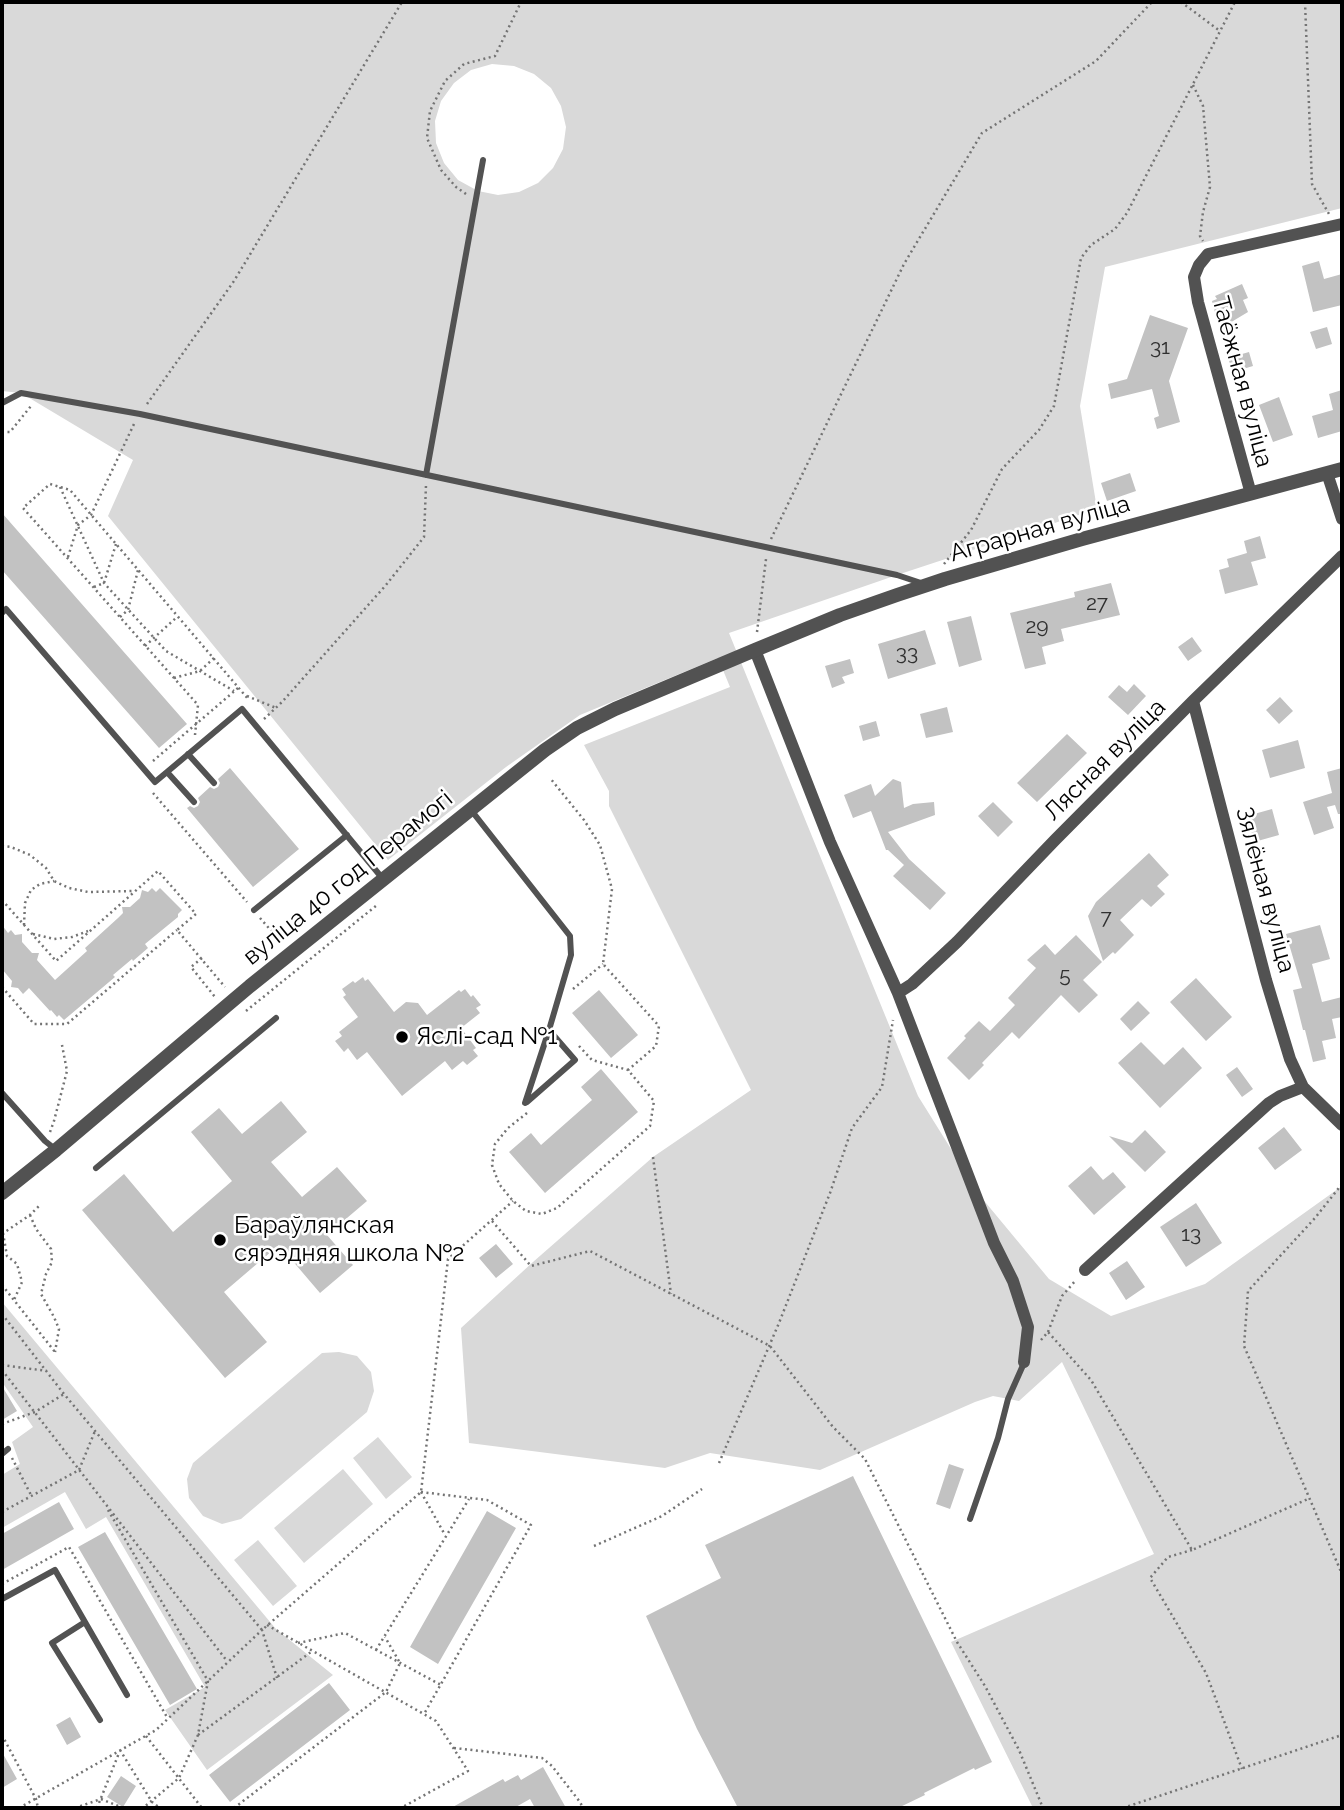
<!DOCTYPE html>
<html>
<head>
<meta charset="utf-8">
<style>
	body { margin:0 }
	#map { position:relative; width:1344px; height:1810px; overflow:hidden; background:#fff; font-family:Raleway,sans-serif }
	canvas { display:block }
	.frame { position:absolute; inset:0; border:4px solid #000; pointer-events:none }
</style>
</head>
<body>
<div id="map">
<canvas width="1344" height="1810"></canvas>
<div class="frame"></div>
</div>
<script>
const ctx = document.querySelector('canvas').getContext('2d');
ctx.lineJoin = 'round';
function paint(path, color) { ctx.fillStyle = color; ctx.fill(path, 'evenodd'); }
const poly = rows => new Path2D(rows.map(r => 'M' + r).join(''));
function trace(path, color, width, dash) { ctx.strokeStyle = color; ctx.lineWidth = width; ctx.lineCap = dash ? 'butt' : 'round'; ctx.setLineDash(dash || []); ctx.stroke(path); }
function drawText(font, color, halo, rows, align = 'center') {
  ctx.font = font + ' Raleway,sans-serif'; ctx.lineWidth = 5; ctx.setLineDash([]); ctx.textBaseline = 'middle'; ctx.strokeStyle = halo; ctx.fillStyle = color; for (const [text, x, y, turn = 0] of rows) {
    ctx.save(); ctx.translate(x, y); ctx.rotate((+turn || 0) * Math.PI / 180); ctx.textAlign = isNaN(turn) ? turn : align; if (halo) ctx.strokeText(text, 0, 0); ctx.fillText(text, 0, 0); ctx.restore();
  }
}
paint(poly([
	[2,2,1342,2,1342,208,1105,267,1080,406,1097,509,897,575,729,633,918,1096,981,1197,1049,1279,1111,1316,1205,1284,1342,1186,1342,1808,1033,1808,951,1642,1154,1554,1062,1362,1019,1401,993,1396,975,1402,820,1470,710,1453,665,1468,469,1443,461,1328,533,1262,653,1157,751,1090,609,806,609,791,584,745,730,687,718,658,580,715,506,767,388,860,108,516,133,460,21,393,2,391],
	[492,64,514,66,534,74,551,88,561,106,566,127,563,149,553,168,538,183,519,192,498,195,478,191,458,180,444,163,436,143,435,121,441,101,454,83,471,70],
	[2,1302,276,1629,333,1675,207,1770,165,1710,205,1687,106,1517,86,1529,65,1492,2,1528,2,1475,20,1464,12,1442,33,1427,2,1382],
	[339,1352,357,1356,371,1372,374,1391,367,1412,241,1519,222,1524,203,1516,189,1498,187,1479,193,1463,322,1353],
	[378,1437,412,1477,386,1499,353,1458],
	[343,1469,373,1504,304,1563,274,1528],
	[258,1540,297,1586,273,1606,234,1560]
]), '#d9d9d9');
paint(poly([
	[1319,261,1324,279,1342,274,1342,305,1313,312,1302,266],
	[1242,284,1248,298,1243,300,1248,312,1228,324,1224,317,1217,320,1212,301,1217,299,1215,296],
	[1150,315,1188,328,1169,381,1180,422,1157,429,1154,418,1159,416,1152,389,1111,399,1108,384,1127,379],
	[1327,327,1332,344,1316,349,1310,332],
	[1249,352,1253,366,1233,372,1228,358],
	[1342,390,1342,431,1318,438,1312,416,1333,410,1329,394],
	[1279,397,1293,435,1273,442,1259,405],
	[1130,473,1136,491,1107,501,1101,483],
	[2,513,187,724,159,748,2,570],
	[1260,536,1266,558,1251,562,1258,585,1225,594,1219,570,1229,567,1227,559,1247,553,1244,541],
	[1111,583,1120,615,1061,629,1064,641,1042,647,1046,664,1025,669,1010,613,1075,597,1074,592],
	[971,616,982,660,959,667,947,622],
	[925,630,936,664,888,679,878,644],
	[1192,637,1202,651,1188,661,1178,647],
	[850,659,854,673,842,677,845,683,832,688,825,666],
	[1134,684,1146,696,1128,715,1108,697,1119,685,1127,692],
	[1280,697,1293,711,1279,724,1266,710],
	[947,707,953,732,926,738,920,714],
	[876,721,880,736,863,741,859,726],
	[1067,734,1087,753,1037,802,1017,783],
	[1298,740,1305,768,1270,778,1262,750],
	[230,768,299,849,253,887,187,808,190,806,194,808,198,806,200,802,198,798,210,787,214,789,218,787,220,783,218,779],
	[1342,768,1342,814,1338,814,1335,805,1327,807,1334,828,1314,835,1303,802,1332,793,1327,772],
	[893,779,901,782,904,808,913,804,934,802,935,815,888,832,909,859,946,893,930,910,893,876,904,865,888,850,886,850,871,811,853,818,844,795,871,784,875,796],
	[993,802,1013,822,998,837,978,816],
	[1272,809,1279,835,1254,842,1247,816],
	[1149,853,1169,875,1157,886,1165,894,1151,907,1142,899,1120,920,1134,935,1115,954,1113,952,1103,961,1088,916,1096,902],
	[152,888,156,892,160,888,182,910,178,914,178,917,145,944,148,948,133,961,132,959,113,975,115,977,64,1020,59,1015,57,1017,51,1010,50,1011,29,988,23,994,18,988,11,987,12,981,2,969,2,925,8,933,11,930,15,935,22,934,22,942,32,953,39,953,37,960,55,980,87,951,85,948,118,918,123,913,122,907,130,907,140,898,142,890,148,892],
	[1320,925,1330,959,1312,964,1322,1002,1342,997,1342,1017,1332,1019,1336,1038,1322,1041,1326,1059,1313,1062,1305,1030,1303,1030,1293,990,1302,988,1286,934],
	[1076,935,1102,962,1083,980,1098,995,1079,1013,1061,995,1019,1039,1012,1032,982,1063,984,1065,969,1080,947,1058,966,1038,964,1036,979,1021,990,1031,1015,1005,1008,998,1036,968,1027,960,1045,944,1055,955],
	[363,977,365,981,368,979,394,1012,406,1002,418,1003,427,1015,459,990,461,992,465,989,471,997,473,995,481,1005,476,1008,480,1013,461,1028,476,1048,473,1050,478,1056,467,1065,463,1061,452,1070,445,1061,402,1096,367,1052,357,1060,348,1048,344,1052,335,1041,342,1036,339,1032,358,1017,343,997,346,995,342,989,353,981,355,983],
	[1196,978,1232,1017,1206,1041,1170,1002],
	[599,990,638,1035,611,1058,572,1013],
	[1138,1001,1150,1013,1131,1031,1120,1019],
	[1141,1042,1164,1065,1183,1047,1202,1068,1160,1108,1118,1063],
	[1237,1067,1253,1089,1242,1097,1226,1075],
	[601,1069,638,1112,545,1193,509,1152,531,1133,541,1145,592,1100,581,1087],
	[281,1101,307,1132,271,1162,302,1197,337,1167,367,1201,327,1235,353,1265,320,1293,279,1245,224,1292,267,1342,225,1378,82,1210,124,1174,173,1232,232,1181,191,1132,219,1108,242,1134],
	[1284,1127,1302,1150,1275,1170,1258,1148],
	[1145,1130,1166,1152,1145,1172,1109,1136,1132,1143],
	[1091,1166,1103,1180,1113,1172,1126,1187,1094,1215,1068,1186],
	[1196,1203,1222,1243,1186,1267,1160,1227],
	[496,1244,513,1264,496,1278,479,1258],
	[1127,1261,1145,1287,1126,1300,1109,1273],
	[2,1386,17,1411,2,1420],
	[949,1464,964,1469,950,1509,936,1504],
	[853,1476,992,1762,975,1770,974,1768,924,1793,925,1795,898,1808,738,1808,697,1729,646,1616,721,1578,705,1545],
	[59,1502,74,1529,2,1570,2,1534],
	[487,1511,516,1528,438,1664,410,1647],
	[105,1532,197,1689,170,1705,78,1547],
	[329,1683,350,1710,230,1802,209,1775],
	[70,1717,81,1737,67,1745,56,1725],
	[2,1752,17,1779,2,1788],
	[543,1767,566,1808,535,1808,530,1799,514,1808,451,1808,503,1779,505,1782,518,1775,521,1780],
	[121,1776,136,1786,123,1807,107,1797]
]), '#c2c2c2');
trace(poly([
	[1181,2,1220,31],
	[1305,2,1312,184,1329,214],
	[1193,85,1203,106,1210,187,1203,212,1200,236,1203,241],
	[466,194,456,187,441,170,427,138,430,111,445,81,464,64,495,56,521,2],
	[147,404,234,281,402,2],
	[2,432,10,432,31,406],
	[60,487,104,583,166,651,234,691],
	[771,539,904,264,982,133,1096,61,1152,2],
	[68,557,78,525,91,515,134,424],
	[944,564,971,530,1002,469,1039,430,1054,406,1081,258,1091,245,1115,229,1127,213,1235,2],
	[94,587,104,583,116,544],
	[120,617,128,610,138,570],
	[757,632,766,559],
	[145,646,177,617],
	[174,678,200,671,214,658],
	[247,696,276,708],
	[264,719,282,702,386,585,424,537,426,485],
	[195,735,198,705,23,508,50,484,70,490,249,700],
	[153,761,238,688],
	[153,793,247,902],
	[2,846,11,847,30,855,46,868,54,881,69,888,88,892,134,891],
	[2,900,56,961,158,871,196,914,177,930,225,987],
	[260,918,281,942],
	[24,925,25,903,31,890,40,884,54,881],
	[33,934,54,939,72,937,88,931],
	[202,958,191,967,215,997],
	[2,987,34,1024,67,1024,177,930],
	[573,989,603,964],
	[246,1011,377,905],
	[579,1046,592,1060,628,1070],
	[527,1113,508,1128,495,1144,492,1165,499,1184,513,1201,526,1211,542,1214,557,1208,650,1126,654,1101,628,1070,656,1046,659,1026,603,964,612,889,600,845,584,820,550,778],
	[50,1132,54,1121,67,1071,62,1045],
	[653,1157,671,1294],
	[1342,1184,1315,1218,1248,1291,1244,1346,1342,1574],
	[30,1215,36,1229,51,1249,52,1262,46,1274,41,1294,54,1317,59,1329,55,1352],
	[492,1221,531,1266,590,1251,770,1346,833,1427,865,1459,957,1642,985,1686,1019,1750,1043,1808],
	[3,1233,7,1256,17,1264,22,1282,14,1300],
	[2,1234,30,1215,40,1205],
	[2,1285,55,1352],
	[2,1314,64,1394,262,1630,421,1492,448,1259,513,1201],
	[1048,1332,1062,1296,1076,1280],
	[1041,1340,1048,1332,1091,1380,1192,1550,1308,1499],
	[2,1365,47,1371],
	[2,1370,227,1661],
	[2,1424,35,1412,64,1394],
	[12,1458,31,1495],
	[719,1463,779,1323,830,1193,852,1128,882,1087,893,1020],
	[421,1492,487,1500,531,1525,424,1714],
	[421,1492,445,1535],
	[108,1510,208,1681,198,1735,179,1778,143,1808],
	[2,1512,79,1470,95,1431],
	[594,1546,662,1516,702,1489],
	[1192,1550,1168,1557,1150,1578,1206,1673,1242,1769],
	[2,1584,69,1547,168,1719],
	[267,1625,436,1721,468,1771,401,1808],
	[298,1643,345,1633,441,1685],
	[376,1650,469,1499],
	[2,1735,36,1799,38,1808],
	[198,1735,311,1652],
	[146,1736,202,1808],
	[454,1748,542,1758,552,1766,580,1802,583,1808],
	[120,1750,152,1802,160,1808],
	[19,1808,156,1730,262,1630,277,1678],
	[75,1808,101,1799,123,1808],
	[97,1808,119,1753],
	[234,1808,386,1692,400,1663,385,1637],
	[1123,1808,1342,1735]
]), '#747474', 2.5, [2, 3.5]);
trace(poly([
	[2,403,21,393,140,414,897,575,921,583],
	[426,475,483,160],
	[2,613,6,609,155,782,167,772],
	[188,754,214,783],
	[194,802,167,772,242,709,383,879],
	[471,810,570,936,571,955,549,1030,525,1103],
	[254,910,347,835],
	[2,1093,45,1141,55,1149],
	[527,1102,575,1060,549,1030],
	[96,1168,276,1018],
	[2,1454,8,1449],
	[970,1519,998,1438,1008,1399,1024,1363],
	[2,1599,55,1570,127,1695],
	[85,1622,52,1643,100,1720]
]), '#525252', 6);
trace(poly([
	[1327,473,1342,519],
	[1251,494,1198,302,1194,277,1199,265,1208,254,1342,224],
	[755,650,830,842,898,993,994,1243,1013,1281,1028,1327,1024,1362],
	[1193,701,1266,980,1290,1059,1303,1087],
	[898,993,912,984,957,942,1055,840,1193,701,1342,556],
	[1085,1270,1269,1103,1280,1096,1303,1087,1342,1125]
]), '#525252', 12);
trace(poly([
	[2,1193,56,1150,250,986,545,750,577,728,615,709,755,650,840,615,897,595,945,579,1082,539,1342,469]
]), '#525252', 14);
for (const [x, y, r, color] of [
	[402,1037,7,"#000"],
	[220,1240,7,"#000"]
]) { const dot = new Path2D(); dot.arc(x, y, r, 0, 2 * Math.PI); ctx.fillStyle = color; ctx.fill(dot); trace(dot, '#fff', 2.5); }
drawText('21px', '#303030', null, [
	["31",1160,348],
	["27",1097,604],
	["29",1037,627],
	["33",907,654],
	["7",1106,918],
	["5",1065,976],
	["13",1191,1235]
]);
drawText('24px', '#000', '#fff', [
	["Таёжная вуліца",1242,382,75],
	["Аграрная вуліца",1040,529,-16],
	["Лясная вуліца",1105,760,-45],
	["вуліца 40 год Перамогі",348,878,-39],
	["Зялёная вуліца",1265,890,75]
]);
drawText('24px', '#000', '#fff', [
	["Яслі-сад №1",416,1037],
	["Бараўлянская",234,1226],
	["сярэдняя школа №2",234,1254]
], 'left');
</script>
</body>
</html>
